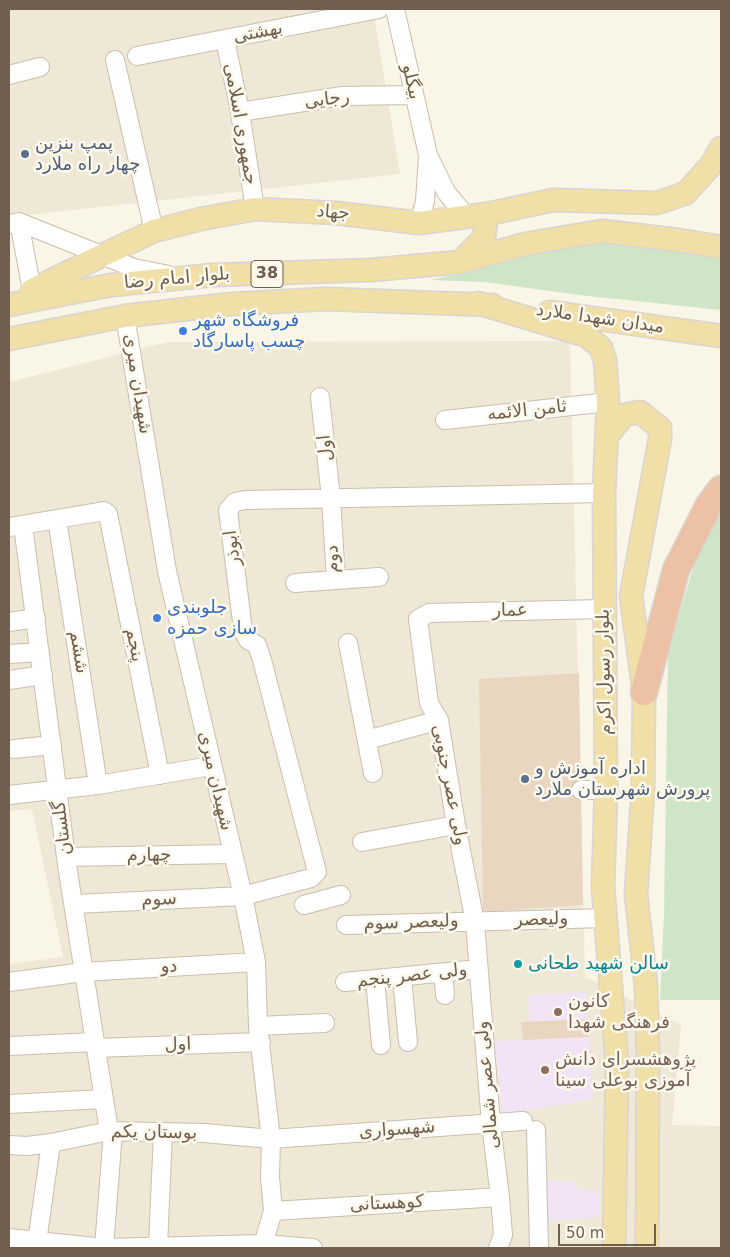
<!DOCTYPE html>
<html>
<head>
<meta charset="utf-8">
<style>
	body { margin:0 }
	#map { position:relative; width:730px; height:1257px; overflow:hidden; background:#f9f5e7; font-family:"DejaVu Sans",sans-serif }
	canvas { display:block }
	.frame { position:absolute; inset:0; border:10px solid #705f4e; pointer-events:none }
	.scale { position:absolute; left:558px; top:1224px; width:98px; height:22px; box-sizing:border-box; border:2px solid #705f4e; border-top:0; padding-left:6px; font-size:15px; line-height:18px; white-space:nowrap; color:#705f4e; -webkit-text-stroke:4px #fdf8ec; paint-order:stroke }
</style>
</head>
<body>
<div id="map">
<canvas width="730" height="1257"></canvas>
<div class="frame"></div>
<div class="scale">50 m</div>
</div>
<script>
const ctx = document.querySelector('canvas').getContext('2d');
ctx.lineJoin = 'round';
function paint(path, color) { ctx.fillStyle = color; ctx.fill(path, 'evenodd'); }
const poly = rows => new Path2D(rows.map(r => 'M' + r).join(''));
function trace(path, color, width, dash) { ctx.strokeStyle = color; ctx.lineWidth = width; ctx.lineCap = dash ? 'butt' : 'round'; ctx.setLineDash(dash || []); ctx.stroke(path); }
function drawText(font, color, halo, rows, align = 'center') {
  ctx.font = font + ' "DejaVu Sans","Noto Naskh Arabic",sans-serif'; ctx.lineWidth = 5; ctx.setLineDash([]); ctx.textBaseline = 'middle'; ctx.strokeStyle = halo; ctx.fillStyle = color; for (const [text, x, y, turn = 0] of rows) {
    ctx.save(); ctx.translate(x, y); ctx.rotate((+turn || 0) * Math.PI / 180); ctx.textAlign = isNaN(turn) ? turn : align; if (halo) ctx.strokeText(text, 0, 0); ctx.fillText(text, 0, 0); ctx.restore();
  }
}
paint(poly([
	[9,9,373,9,400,174,9,217],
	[570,341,585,977,681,1025,672,1125,721,1126,721,1248,9,1248,9,964,63,957,32,809,9,811,9,382,168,342]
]), '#f0e8d6');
paint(poly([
	[586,992,588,1019,529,1022,529,995],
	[589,1037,593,1099,502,1115,495,1041],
	[541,1180,576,1182,577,1189,600,1191,599,1217,542,1222]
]), '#f2e3f6');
paint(poly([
	[601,237,721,252,721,310,579,295,485,282,431,280,479,269,539,248],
	[721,505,721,1000,660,1000,664,915,668,652,702,538]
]), '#cfe5c7');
paint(poly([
	[579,673,583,905,483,912,479,679],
	[588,1019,589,1037,523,1040,521,1022]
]), '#e9d6c0');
const minor = poly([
	[395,9,428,155,446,192,466,216],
	[225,39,240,112,255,209],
	[137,56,379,9],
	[115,60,154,231],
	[9,75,40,67],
	[240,112,342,96,414,95],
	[19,222,32,290],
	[419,223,425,201,428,156],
	[9,224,19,222,134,268,169,275],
	[125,316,167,571,243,896,256,962,258,1026,271,1139,270,1177,273,1211,262,1248],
	[445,420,608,402],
	[57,519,98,785],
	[23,525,67,865,109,1131],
	[9,527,104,511,108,514,160,775],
	[336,580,379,577],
	[295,583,336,580,331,498,320,397],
	[9,622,36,618],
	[348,643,373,773],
	[9,654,40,652],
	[9,680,43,675],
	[367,740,439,720],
	[14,749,52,745],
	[581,790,606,790],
	[9,795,98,785,211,766],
	[362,842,456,825],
	[66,857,232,854],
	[75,904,243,896,311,878,317,872,262,660,257,645,248,640,243,630,228,510,235,502,245,500,604,493],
	[304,905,341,895],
	[346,925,606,918],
	[443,973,445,995],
	[402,977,408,1042],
	[375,979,381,1045],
	[9,982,83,972,256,962],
	[345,982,478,969],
	[258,1026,325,1023],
	[9,1046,95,1042],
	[96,1048,261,1042],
	[9,1104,103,1099],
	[536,1130,539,1248],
	[9,1145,27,1146,51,1143,109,1131,204,1133,271,1139,523,1121],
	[273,1211,500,1197],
	[9,1238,104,1248,263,1244,313,1248],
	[37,1242,51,1143],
	[158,1246,163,1132],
	[104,1248,113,1131],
	[498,1248,503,1235,500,1197,491,1124,475,922,456,825,439,720,429,703,418,619,429,613,604,609]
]);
const major = poly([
	[461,261,484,238,487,214],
	[34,300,32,290,101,256,154,231,201,219,255,209,336,213,419,223,487,214,553,200,657,203,686,193,712,164,721,148],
	[478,303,587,336,601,348,605,360,608,402,604,493,606,790,603,887,617,1064,614,1248],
	[9,305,111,285,213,275,371,270,460,262,525,244,602,231,678,240,721,247],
	[549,312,721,336],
	[9,339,125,316,232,304,326,299,492,305],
	[608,435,624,415,640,412,660,428,660,439,631,596,644,692,643,789,636,894,646,986,648,1054,647,1248]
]);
const highway = poly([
	[644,692,676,570,709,505,721,489]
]);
trace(minor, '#cabeae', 20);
trace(major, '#dad5d1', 25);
trace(highway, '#dad5d1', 29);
trace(minor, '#fff', 18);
trace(major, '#f0dfa7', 22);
trace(highway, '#ecc1a5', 26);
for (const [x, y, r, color] of [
	[25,154,5,"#5c6f8a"],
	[183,331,5,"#3f7fe0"],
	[157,618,5,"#3f7fe0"],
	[525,779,5,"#5c6f8a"],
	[518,964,5,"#0f9aa8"],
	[558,1012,5,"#8d6e63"],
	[545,1070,5,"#8d6e63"]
]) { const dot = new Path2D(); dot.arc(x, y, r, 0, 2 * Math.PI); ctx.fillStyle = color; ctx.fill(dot); trace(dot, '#fdf8ec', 2); }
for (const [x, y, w] of [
	[267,274,32]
]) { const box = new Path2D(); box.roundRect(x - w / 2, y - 13.5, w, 27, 4); ctx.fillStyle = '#fdf8ec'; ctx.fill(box); trace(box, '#705f4e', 1); }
drawText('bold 16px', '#705f4e', null, [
	["38",267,274]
]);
drawText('18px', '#705f4e', '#fdf8ec', [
	["بهشتی",258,33,-11],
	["بیگلو",411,82,77],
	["رجایی",327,100,-6],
	["جمهوری اسلامی",240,124,80],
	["جهاد",333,213,5],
	["بلوار امام رضا",177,279,-5],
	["میدان شهدا ملارد",600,319,8],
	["شهیدان میری",137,384,81],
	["ثامن الائمه",527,411,-6],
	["اول",326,448,-96],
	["ابوذر",233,548,-97],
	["دوم",333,559,-91],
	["عمار",510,611,-1],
	["پنجم",134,645,79],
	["ششم",78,652,81],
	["بلوار رسول اکرم",605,672,-91],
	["شهیدان میری",215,781,77],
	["ولی عصر جنوبی",449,785,79],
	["گلستان",63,828,-97],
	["چهارم",149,856,-1],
	["سوم",159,900,-3],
	["ولیعصر",541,920,-2],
	["ولیعصر سوم",411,923,-2],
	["دو",169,967,-3],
	["ولی عصر پنجم",412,976,-6],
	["اول",178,1045,-2],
	["ولی عصر شمالی",488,1085,-95],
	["شهسواری",397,1130,-4],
	["بوستان یکم",154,1133,1],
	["کوهستانی",387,1204,-3]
]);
drawText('18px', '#4e5e75', '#fdf8ec', [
	["پمپ بنزین",35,144],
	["چهار راه ملارد",35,165],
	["اداره آموزش و",535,769],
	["پرورش شهرستان ملارد",535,790]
], 'left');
drawText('18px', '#366cbe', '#fdf8ec', [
	["فروشگاه شهر",193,321],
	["چسب پاسارگاد",193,342],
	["جلوبندی",167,608],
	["سازی حمزه",167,629]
], 'left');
drawText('18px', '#0d838f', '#fdf8ec', [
	["سالن شهید طحانی",528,964]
], 'left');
drawText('18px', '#785e54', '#fdf8ec', [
	["کانون",568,1002],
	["فرهنگی شهدا",568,1023],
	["پژوهشسرای دانش",555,1060],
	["آموزی بوعلی سینا",555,1081]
], 'left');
</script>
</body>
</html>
